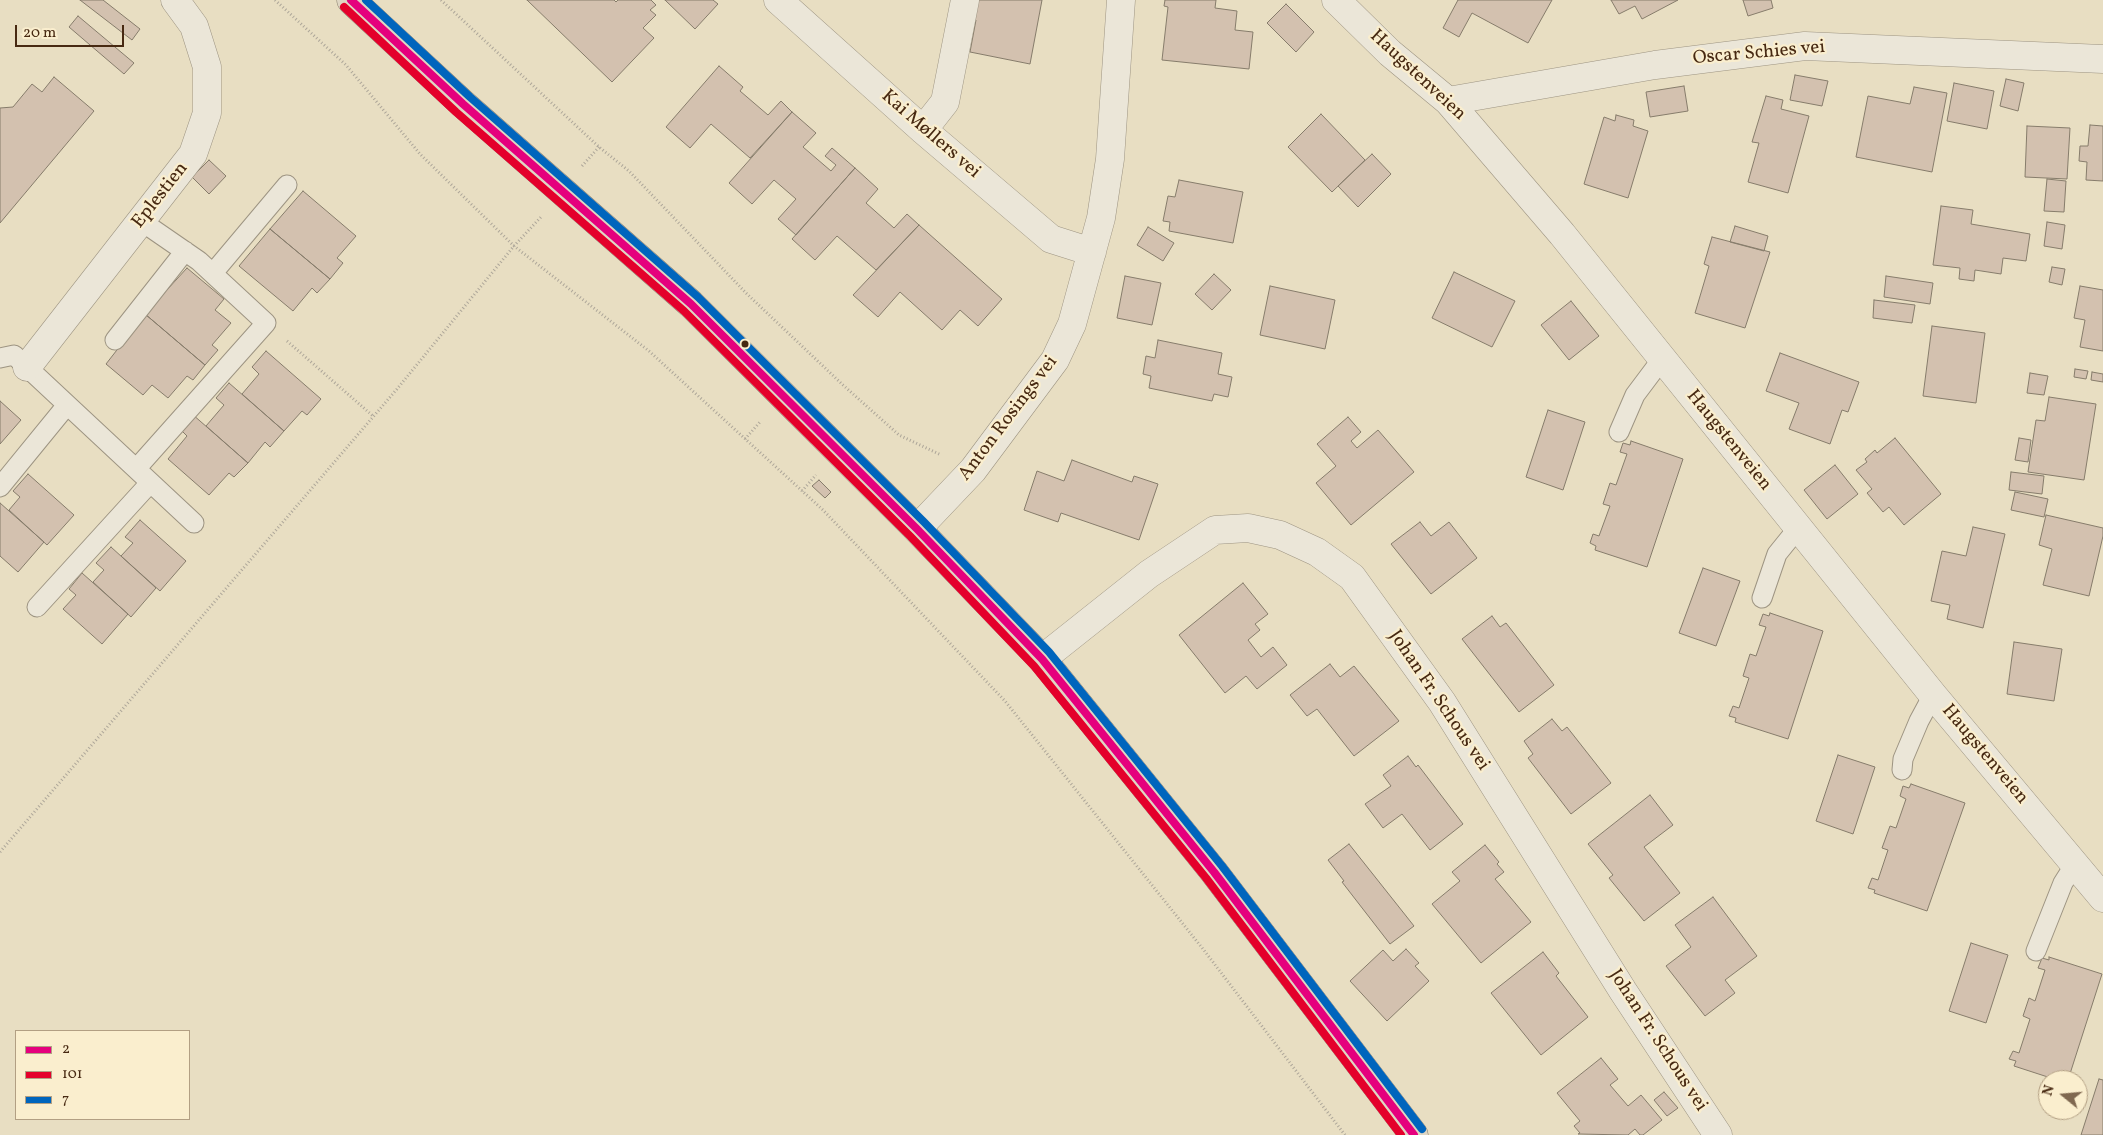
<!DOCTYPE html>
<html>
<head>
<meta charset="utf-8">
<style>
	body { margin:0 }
	#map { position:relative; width:2103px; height:1135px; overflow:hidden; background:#e8dec2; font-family:Vollkorn,serif }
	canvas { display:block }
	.legend { position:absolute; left:15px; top:1030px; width:175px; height:90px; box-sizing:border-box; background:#faeece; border:1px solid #b29f83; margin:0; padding:6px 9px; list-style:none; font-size:15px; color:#472912 }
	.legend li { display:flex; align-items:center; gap:10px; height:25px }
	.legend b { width:25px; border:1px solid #b29f83 }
	.north { position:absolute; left:2038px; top:1070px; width:50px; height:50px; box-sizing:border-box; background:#faeece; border:1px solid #b29f83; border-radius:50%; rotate:287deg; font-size:14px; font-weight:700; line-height:20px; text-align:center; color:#472912 }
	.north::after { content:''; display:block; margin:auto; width:18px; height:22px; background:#7f6850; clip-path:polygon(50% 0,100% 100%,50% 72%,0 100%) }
	.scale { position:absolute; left:15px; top:25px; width:109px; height:22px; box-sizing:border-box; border:2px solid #472912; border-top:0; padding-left:6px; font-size:15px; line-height:18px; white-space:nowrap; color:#472912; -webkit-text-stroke:4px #faeece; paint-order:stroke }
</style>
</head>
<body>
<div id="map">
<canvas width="2103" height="1135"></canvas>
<ul class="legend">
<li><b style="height:6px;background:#e5007d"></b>2</li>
<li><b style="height:6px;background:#e4002b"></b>101</li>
<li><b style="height:6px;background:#0065bd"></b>7</li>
</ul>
<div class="north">N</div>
<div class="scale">20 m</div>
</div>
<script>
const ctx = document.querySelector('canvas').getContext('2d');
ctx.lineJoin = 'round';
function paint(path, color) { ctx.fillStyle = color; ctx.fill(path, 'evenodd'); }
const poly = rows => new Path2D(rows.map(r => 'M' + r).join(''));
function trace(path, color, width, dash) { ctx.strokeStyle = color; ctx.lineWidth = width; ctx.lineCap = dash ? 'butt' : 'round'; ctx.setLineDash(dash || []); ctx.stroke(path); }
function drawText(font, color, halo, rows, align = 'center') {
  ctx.font = font + ' Vollkorn,serif'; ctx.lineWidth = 4.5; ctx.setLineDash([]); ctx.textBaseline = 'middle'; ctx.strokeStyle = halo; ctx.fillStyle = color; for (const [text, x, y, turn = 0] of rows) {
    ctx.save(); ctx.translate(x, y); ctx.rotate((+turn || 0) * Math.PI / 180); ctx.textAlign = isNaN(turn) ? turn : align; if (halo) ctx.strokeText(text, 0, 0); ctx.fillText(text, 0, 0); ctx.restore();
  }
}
const building = poly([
	[80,0,103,0,140,29,132,40,80,0],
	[527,0,614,0,616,2,618,0,651,0,656,5,650,10,656,15,643,28,654,38,612,82,527,0],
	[665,0,713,0,718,4,695,29,665,0],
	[970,0,1042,0,1030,64,970,52,976,20,967,18,970,0],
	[1165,0,1216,0,1215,8,1237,11,1235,30,1253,32,1249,69,1162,60,1168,7,1164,6,1165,0],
	[1458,0,1552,0,1528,43,1472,13,1459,37,1443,28,1458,0],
	[1611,0,1678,0,1642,19,1635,6,1619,14,1611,0],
	[1743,0,1771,0,1773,8,1748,16,1743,0],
	[1286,4,1314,32,1296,52,1267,23,1286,4],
	[78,16,134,63,124,74,69,27,78,16],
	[719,66,743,87,740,91,768,115,781,101,792,112,750,158,711,124,690,148,666,127,719,66],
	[1795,75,1828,81,1822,106,1790,100,1795,75],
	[54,77,94,111,0,223,0,108,13,107,32,84,42,92,54,77],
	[2006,79,2024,83,2018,111,2000,106,2006,79],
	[1954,83,1994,91,1987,129,1947,121,1954,83],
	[1684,86,1688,111,1650,117,1646,92,1684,86],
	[1914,87,1947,93,1932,172,1856,157,1868,96,1910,104,1914,87],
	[1766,96,1783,100,1781,109,1809,116,1788,193,1748,182,1759,143,1752,142,1766,96],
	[792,112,816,133,803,147,831,171,836,165,825,156,832,148,855,168,796,235,778,219,796,199,774,180,752,204,729,183,792,112],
	[1321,114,1365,160,1332,192,1288,147,1321,114],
	[1616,115,1634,120,1633,126,1648,131,1628,198,1584,184,1604,117,1615,121,1616,115],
	[2090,125,2103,126,2103,181,2086,180,2087,162,2079,161,2080,146,2088,146,2090,125],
	[2027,126,2070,128,2067,179,2025,177,2027,126],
	[1372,154,1391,174,1358,207,1338,186,1372,154],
	[209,160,226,176,209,194,192,177,209,160],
	[855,168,878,189,866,203,894,228,907,214,919,225,876,270,837,236,815,260,792,239,855,168],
	[2047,179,2066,181,2064,212,2044,211,2047,179],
	[1179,180,1243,192,1233,243,1169,231,1170,222,1163,221,1168,196,1175,197,1179,180],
	[303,191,356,236,337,258,343,263,330,279,270,229,303,191],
	[1941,206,1973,210,1971,224,2030,234,2026,261,2003,258,2001,274,1975,270,1974,281,1959,279,1960,268,1933,265,1941,206],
	[2047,222,2065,225,2062,249,2044,246,2047,222],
	[919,225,1002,299,978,326,960,310,942,330,900,292,878,317,853,295,919,225],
	[1735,226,1768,236,1764,251,1730,242,1735,226],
	[1148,227,1174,243,1163,261,1137,245,1148,227],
	[270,229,330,279,317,293,312,288,293,311,239,266,270,229],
	[1712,237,1770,252,1745,328,1695,313,1709,266,1704,264,1712,237],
	[2052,267,2065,269,2062,285,2049,282,2052,267],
	[187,268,224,299,215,310,231,323,212,345,218,350,205,365,145,314,187,268],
	[1454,272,1515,301,1492,347,1432,318,1454,272],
	[1214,274,1231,290,1212,310,1195,294,1214,274],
	[1125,276,1161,283,1152,325,1117,318,1125,276],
	[1886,276,1933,283,1930,304,1884,297,1886,276],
	[1270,286,1335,300,1325,349,1260,335,1270,286],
	[2080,286,2103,290,2103,351,2080,347,2085,320,2074,318,2080,286],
	[1874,300,1915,305,1912,323,1873,318,1874,300],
	[1571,301,1599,336,1569,360,1541,325,1571,301],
	[145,314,205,365,193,380,187,376,168,398,152,385,143,395,106,364,145,314],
	[1932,326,1985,333,1976,403,1923,396,1932,326],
	[1158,340,1222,353,1218,374,1232,377,1228,397,1214,394,1212,401,1149,388,1151,376,1143,374,1146,356,1155,358,1158,340],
	[266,351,321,399,307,415,302,411,284,431,242,394,259,374,252,367,266,351],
	[1780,353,1859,382,1848,412,1842,410,1830,444,1789,429,1799,403,1766,391,1780,353],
	[2075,369,2088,371,2086,379,2074,377,2075,369],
	[2092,372,2103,374,2103,382,2091,380,2092,372],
	[2030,373,2048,376,2044,395,2027,393,2030,373],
	[229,383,284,431,270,447,265,442,248,463,206,426,224,405,216,398,229,383],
	[2049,397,2096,404,2084,480,2028,472,2036,420,2045,421,2049,397],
	[0,401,21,420,0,444,0,401],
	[1548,410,1585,422,1563,490,1526,477,1548,410],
	[192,414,248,463,234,477,229,473,209,495,168,459,187,436,180,429,192,414],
	[1348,417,1361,432,1351,441,1357,448,1378,430,1414,472,1351,525,1316,483,1336,466,1317,444,1348,417],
	[1895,438,1941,494,1904,525,1889,507,1883,512,1867,493,1872,489,1856,470,1867,462,1865,459,1875,450,1877,453,1895,438],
	[2019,438,2031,440,2028,462,2015,460,2019,438],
	[1631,441,1683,459,1647,567,1595,550,1596,546,1590,543,1593,534,1599,536,1610,506,1603,504,1610,483,1616,485,1627,454,1620,452,1623,443,1630,445,1631,441],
	[1072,460,1132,482,1134,476,1158,484,1139,540,1061,513,1058,522,1024,510,1037,471,1064,481,1072,460],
	[1835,465,1858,494,1827,519,1804,490,1835,465],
	[2011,472,2044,476,2042,494,2009,490,2011,472],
	[28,474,74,515,47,545,9,510,20,497,13,491,28,474],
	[819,480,831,492,825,498,812,486,819,480],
	[2015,492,2048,499,2044,517,2011,510,2015,492],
	[0,503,44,542,18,572,0,556,0,503],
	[2046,515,2103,528,2103,536,2089,596,2043,585,2052,549,2039,545,2046,515],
	[140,520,186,561,160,591,121,556,133,543,125,537,140,520],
	[1420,522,1431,536,1449,522,1477,558,1431,594,1391,544,1420,522],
	[1973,527,2005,534,1983,628,1947,619,1950,605,1931,601,1942,551,1966,556,1973,527],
	[111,547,156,588,131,617,93,582,104,570,96,563,111,547],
	[1703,568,1740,581,1716,646,1679,633,1703,568],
	[82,573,128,614,102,644,63,609,76,595,69,589,82,573],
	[1243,583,1268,614,1255,624,1260,630,1248,640,1261,657,1273,647,1287,665,1257,689,1246,676,1225,693,1179,635,1243,583],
	[1770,613,1823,631,1788,739,1735,722,1736,718,1729,716,1733,706,1739,708,1749,678,1743,676,1750,654,1756,656,1766,627,1759,625,1763,614,1769,616,1770,613],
	[1492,616,1500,627,1506,623,1554,685,1519,712,1462,639,1492,616],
	[2014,642,2062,649,2054,701,2007,694,2014,642],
	[1330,664,1340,677,1354,666,1399,721,1354,756,1317,709,1307,716,1290,695,1330,664],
	[1552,719,1562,731,1567,727,1611,783,1571,814,1528,758,1533,754,1524,741,1552,719],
	[1838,755,1875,767,1853,834,1816,821,1838,755],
	[1408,756,1416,767,1418,765,1463,824,1430,850,1402,814,1383,828,1365,804,1391,786,1383,775,1408,756],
	[1911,784,1965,803,1927,911,1874,893,1875,890,1868,888,1872,878,1878,880,1888,850,1882,848,1890,826,1896,828,1906,799,1900,796,1903,786,1909,788,1911,784],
	[1650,795,1673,825,1644,847,1680,893,1644,921,1609,878,1613,875,1588,844,1650,795],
	[1349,844,1414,926,1390,944,1342,882,1344,881,1328,860,1349,844],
	[1485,845,1499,862,1497,864,1504,872,1495,879,1531,922,1481,963,1432,904,1460,881,1452,872,1485,845],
	[1713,897,1757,956,1725,980,1735,993,1705,1016,1666,966,1691,947,1675,925,1713,897],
	[1971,943,2008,955,1986,1023,1949,1011,1971,943],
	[1406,949,1419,963,1415,966,1429,981,1387,1021,1350,981,1383,950,1393,961,1406,949],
	[1543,952,1559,973,1556,976,1588,1017,1541,1055,1491,993,1543,952],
	[2049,957,2102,974,2068,1080,2057,1080,2014,1066,2016,1061,2009,1059,2013,1051,2019,1053,2030,1019,2023,1016,2029,998,2035,1001,2045,970,2038,968,2042,958,2049,960,2049,957],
	[1601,1058,1618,1079,1610,1085,1628,1106,1641,1095,1662,1120,1643,1135,1640,1135,1635,1129,1628,1135,1578,1134,1580,1133,1574,1126,1580,1121,1557,1093,1601,1058],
	[2099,1079,2103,1080,2103,1135,2081,1135,2099,1079],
	[1664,1092,1678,1108,1667,1116,1654,1100,1664,1092]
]);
paint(building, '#d3c1af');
trace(building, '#867c6b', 1);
const lane = poly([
	[213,273,287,185],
	[115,340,185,251],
	[0,358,14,355,194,523],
	[1619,432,1635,395,1662,359],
	[136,469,266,323,199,261,141,221],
	[0,487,67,405],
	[1762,598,1777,554,1798,528],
	[37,607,150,483],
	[1902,770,1903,759,1919,721,1933,695],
	[2036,951,2063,883,2075,864]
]);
const street = poly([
	[778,0,923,130,1051,239,1092,252],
	[1336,0,1390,53,1448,101,1562,234,1933,695,2103,898],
	[1448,101,1655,65,1805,46,2103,59],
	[923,130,945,102,965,0],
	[27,367,193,154,207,113,207,67,194,26,175,0],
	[917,529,973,470,1055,360,1072,324,1101,218,1110,159,1121,0],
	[1042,659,1149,574,1215,530,1248,528,1280,535,1317,552,1352,577,1442,702,1623,991,1718,1135]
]);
const highway = poly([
	[351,0,463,104,691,304,917,529,1042,659,1214,872,1414,1135]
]);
trace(lane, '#9d9482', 21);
trace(street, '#9d9482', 29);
trace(highway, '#867c6b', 29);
trace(poly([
	[275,0,346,65,420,154,514,246,649,351,823,510,1005,701,1203,949,1345,1135],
	[441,0,599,147,629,171,746,293,843,385,899,435,941,455],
	[582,166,599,147],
	[287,341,373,416],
	[745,439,760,422],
	[802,491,816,475],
	[0,852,397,389,514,246,541,217]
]), '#ada699', 3, [1, 2.5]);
trace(lane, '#ebe6d8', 19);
trace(street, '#ebe6d8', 28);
trace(highway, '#dfd6c3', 28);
trace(poly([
	[351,0,463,104,691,304,917,529,1042,659,1214,872,1414,1135]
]), '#e5007d', 8);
trace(poly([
	[344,7,456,112,684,311,910,536,1034,666,1206,878,1401,1135]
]), '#e4002b', 8);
trace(poly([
	[366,0,470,97,698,297,924,522,1049,652,1222,866,1422,1129]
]), '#0065bd', 8);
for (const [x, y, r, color] of [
	[745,344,4.5,"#472912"]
]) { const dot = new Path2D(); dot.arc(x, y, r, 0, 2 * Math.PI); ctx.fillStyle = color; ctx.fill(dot); trace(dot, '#faeece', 2); }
drawText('19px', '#472912', '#faeece', [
	["Oscar Schies vei",1759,54,-5],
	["Haugstenveien",1417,76,43],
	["Kai Møllers vei",930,135,41],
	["Eplestien",161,196,-52],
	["Anton Rosings vei",1009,419,-53],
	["Haugstenveien",1728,441,51],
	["Johan Fr. Schous vei",1438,701,56],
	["Haugstenveien",1984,755,50],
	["Johan Fr. Schous vei",1657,1041,57]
]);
</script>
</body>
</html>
